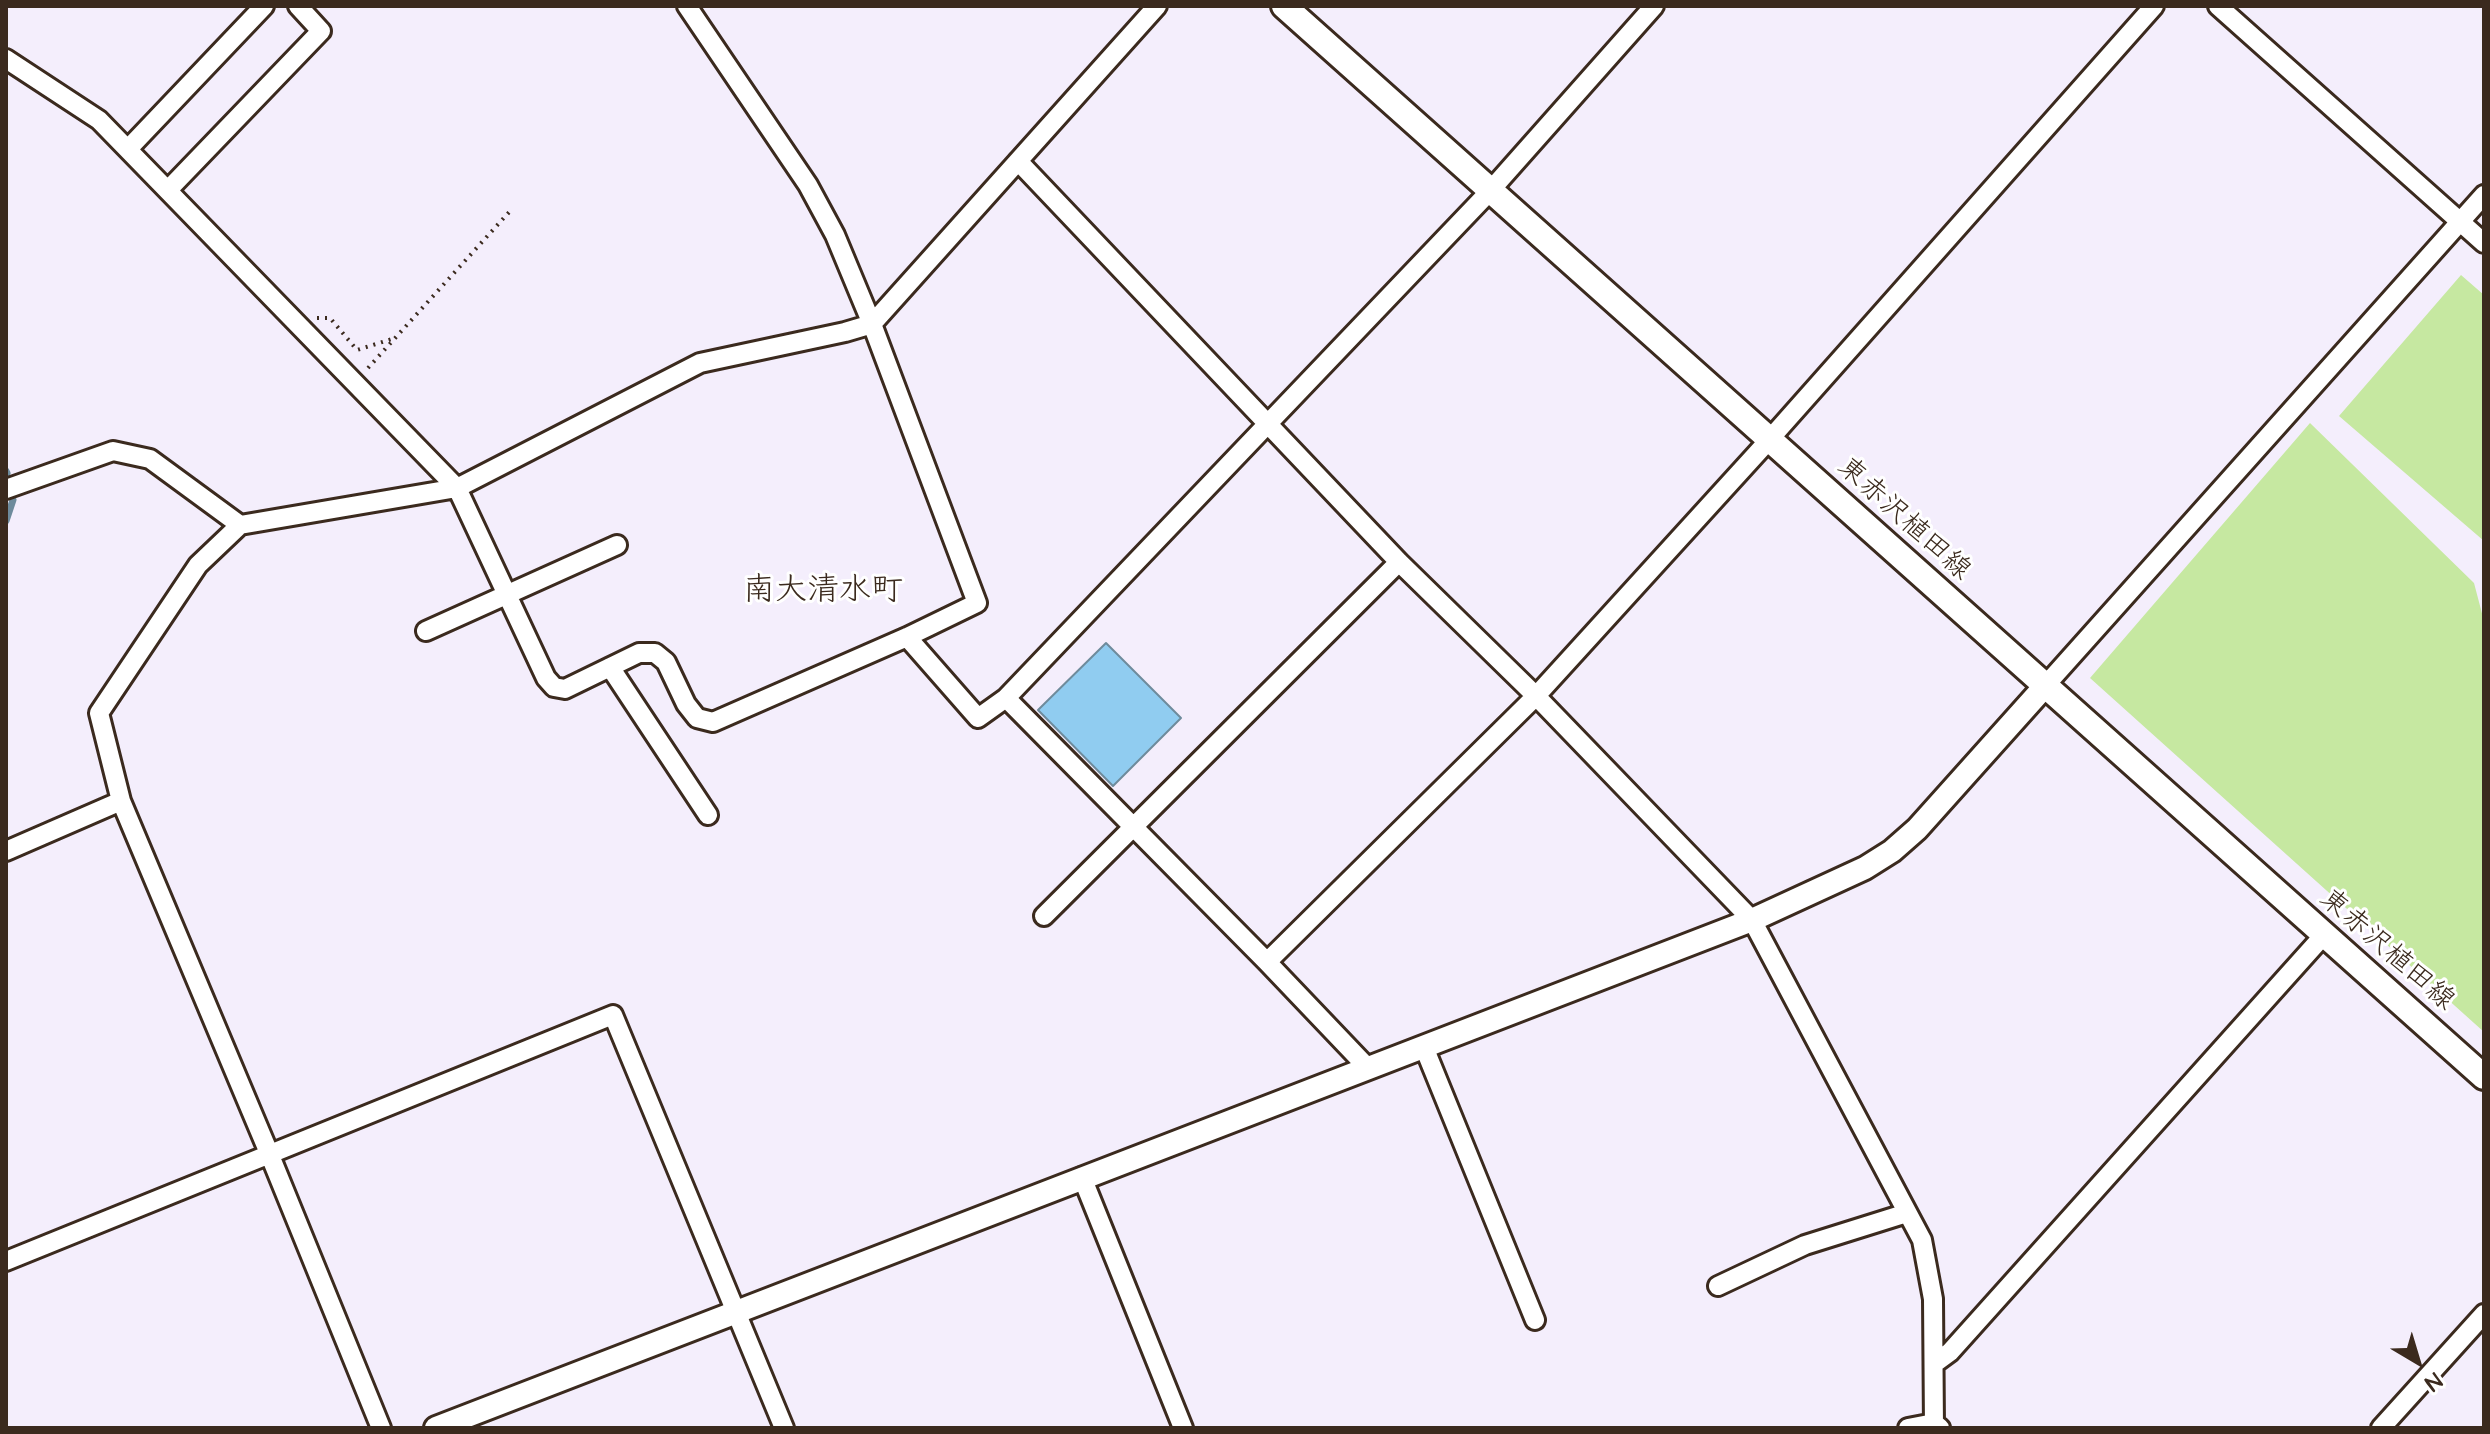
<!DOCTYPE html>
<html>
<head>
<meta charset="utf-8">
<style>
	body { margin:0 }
	#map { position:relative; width:2490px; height:1434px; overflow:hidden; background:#f4eefc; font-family:"Architects Daughter",sans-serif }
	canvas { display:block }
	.frame { position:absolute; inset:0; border:8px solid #3b2a1e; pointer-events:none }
	.north { position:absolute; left:2378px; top:1322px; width:80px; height:80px; -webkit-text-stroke:6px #fff; paint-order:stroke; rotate:142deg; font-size:22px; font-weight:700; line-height:32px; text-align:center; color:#3b2a1e }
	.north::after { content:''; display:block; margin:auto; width:28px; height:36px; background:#3b2a1e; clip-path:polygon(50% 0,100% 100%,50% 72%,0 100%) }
</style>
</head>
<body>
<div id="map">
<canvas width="2490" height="1434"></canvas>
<div class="frame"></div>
<div class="north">N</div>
</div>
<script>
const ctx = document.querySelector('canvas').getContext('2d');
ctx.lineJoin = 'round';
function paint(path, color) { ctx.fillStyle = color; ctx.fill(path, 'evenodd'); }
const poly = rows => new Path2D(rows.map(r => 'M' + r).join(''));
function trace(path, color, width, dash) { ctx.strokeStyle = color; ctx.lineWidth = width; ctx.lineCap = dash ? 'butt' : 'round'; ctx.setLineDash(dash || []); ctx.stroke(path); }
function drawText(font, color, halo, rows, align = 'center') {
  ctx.font = font + ' "Architects Daughter","Klee One",sans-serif'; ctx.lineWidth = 6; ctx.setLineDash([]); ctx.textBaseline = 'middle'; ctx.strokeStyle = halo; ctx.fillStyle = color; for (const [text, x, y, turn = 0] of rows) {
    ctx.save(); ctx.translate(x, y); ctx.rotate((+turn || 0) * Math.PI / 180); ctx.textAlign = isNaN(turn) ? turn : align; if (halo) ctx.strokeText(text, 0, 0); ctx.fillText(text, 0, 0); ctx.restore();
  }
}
paint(poly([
	[2461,275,2484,295,2484,541,2339,416],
	[2310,423,2474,583,2484,621,2484,1032,2090,678]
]), '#c6e8a1');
const water = poly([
	[1106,643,1181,718,1113,786,1038,710,1106,643]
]);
paint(water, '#90ccf0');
trace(water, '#6e8b9c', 2);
trace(poly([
	[6,471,7,473],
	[6,521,13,500]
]), '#6e8b9c', 7);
const minor = poly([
	[2218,6,2484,243],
	[6,59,99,120,457,488,546,678,554,687,565,689,639,653,655,653,666,662,686,704,697,718,713,722,907,637,977,603,872,324,835,235,808,185,687,6],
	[128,149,264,6],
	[1018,161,1399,562,1536,696,1752,920,1922,1240,1933,1299,1934,1428],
	[168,190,321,31,298,6],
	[6,489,113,451,150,459,240,525],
	[426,631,617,545],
	[907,637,978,718,1006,698],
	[610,667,708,815],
	[2045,686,2484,195],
	[6,851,121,801],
	[1044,916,1399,562],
	[1267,962,1536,696,1769,440,2154,6],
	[1424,1047,1535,1320],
	[1368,1068,1267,962,1006,698,1490,191,1654,6],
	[1082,1177,1183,1428],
	[6,1261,613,1015,784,1428],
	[1718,1286,1805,1245,1907,1213],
	[1935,1363,1950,1352,2323,936],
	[381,1428,269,1153,121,801,99,713,198,565,240,525,457,488,700,363,845,332,872,324,1157,6],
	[1908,1428,1934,1423,1940,1428],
	[2381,1428,2484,1314]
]);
const tertiary = poly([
	[436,1428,1752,920,1865,868,1892,851,1917,829,2045,686]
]);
const secondary = poly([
	[1284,6,2484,1077]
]);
trace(minor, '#3b2a1e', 24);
trace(tertiary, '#3b2a1e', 28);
trace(secondary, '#3b2a1e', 30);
trace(poly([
	[317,318,330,318,357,350,392,339],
	[368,368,511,210]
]), '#3b2a1e', 4, [2, 6]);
trace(minor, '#fff', 18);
trace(tertiary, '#fff', 22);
trace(secondary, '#fff', 24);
drawText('28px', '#3b2a1e', '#fff', [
	["東赤沢植田線",1903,520,42],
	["東赤沢植田線",2386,951,41]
]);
drawText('32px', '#3b2a1e', '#fff', [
	["南大清水町",823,592]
]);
</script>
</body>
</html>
